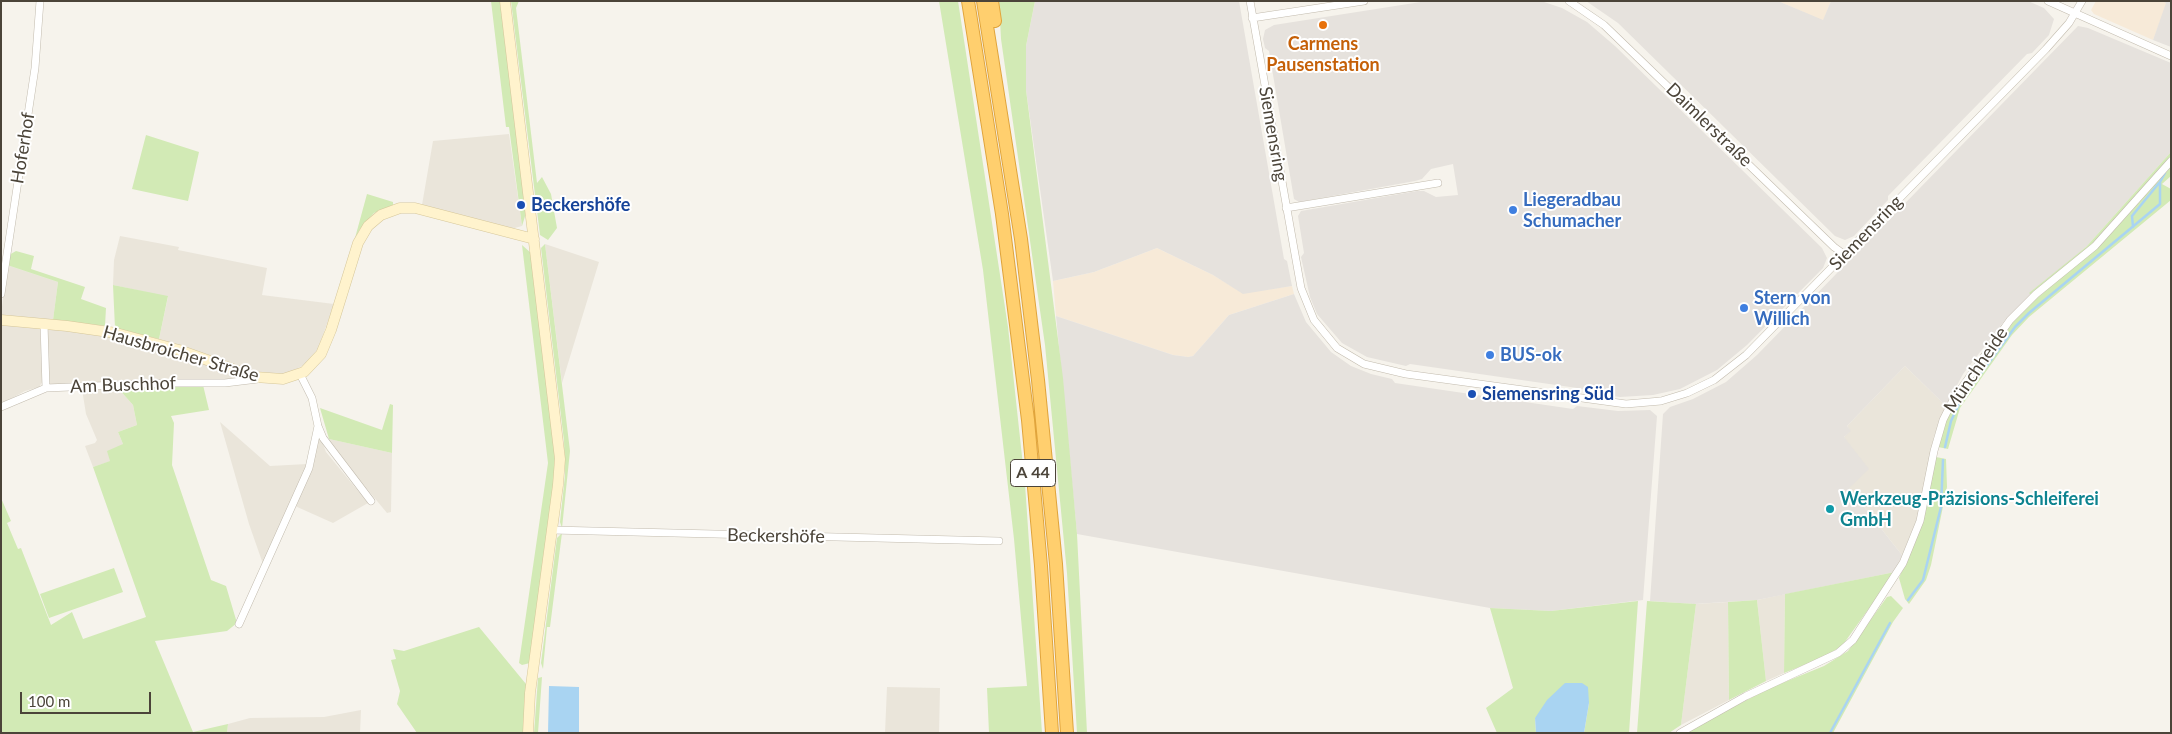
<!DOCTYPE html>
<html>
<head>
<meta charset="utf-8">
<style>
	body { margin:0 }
	#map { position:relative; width:2172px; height:734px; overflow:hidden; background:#f6f3ec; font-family:Lato,sans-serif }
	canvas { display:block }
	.frame { position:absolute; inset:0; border:2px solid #4b4439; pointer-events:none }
	.scale { position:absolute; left:20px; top:692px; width:131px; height:22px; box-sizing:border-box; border:2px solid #4b4439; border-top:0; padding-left:6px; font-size:15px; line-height:18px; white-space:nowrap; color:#4b4439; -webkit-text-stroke:4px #fff; paint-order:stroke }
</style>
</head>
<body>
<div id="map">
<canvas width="2172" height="734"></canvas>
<div class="frame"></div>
<div class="scale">100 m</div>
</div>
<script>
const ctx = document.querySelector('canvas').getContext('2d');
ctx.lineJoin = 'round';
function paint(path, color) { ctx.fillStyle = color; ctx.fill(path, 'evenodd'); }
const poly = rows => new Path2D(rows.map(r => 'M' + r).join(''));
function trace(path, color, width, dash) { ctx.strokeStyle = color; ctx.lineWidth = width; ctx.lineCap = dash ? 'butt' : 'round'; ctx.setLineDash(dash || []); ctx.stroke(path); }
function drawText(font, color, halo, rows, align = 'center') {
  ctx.font = font + ' Lato,sans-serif'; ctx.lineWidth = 4; ctx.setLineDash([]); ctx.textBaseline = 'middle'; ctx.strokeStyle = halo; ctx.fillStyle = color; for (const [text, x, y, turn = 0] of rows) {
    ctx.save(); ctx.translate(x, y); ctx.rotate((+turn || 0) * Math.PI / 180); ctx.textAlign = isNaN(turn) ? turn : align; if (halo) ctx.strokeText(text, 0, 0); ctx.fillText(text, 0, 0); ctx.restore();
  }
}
paint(poly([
	[509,134,522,226,511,229,422,205,433,141],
	[120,236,179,247,178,250,267,268,262,295,334,304,318,349,304,365,286,374,275,375,254,372,159,339,168,297,113,285,114,260],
	[545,244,599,262,562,383],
	[7,265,58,282,53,320,1,315],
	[1,324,40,328,43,381,39,387,25,391,1,404],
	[52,329,113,337,170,352,246,379,51,385,48,384,46,335,48,330],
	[1905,366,1946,406,1934,436,1918,516,1902,555,1849,488,1844,437,1850,431,1847,426],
	[117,387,133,405,137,425,118,432,123,444,111,461,93,467,85,446,95,443,97,440,86,414,82,389],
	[220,422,270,466,307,464,263,564,249,524],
	[318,431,326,452,368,503,333,523,295,506,313,466],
	[329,439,392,453,391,512,387,513,333,448],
	[1785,594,1784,673,1766,681,1757,600],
	[1728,602,1729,700,1681,725,1696,604],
	[887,687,940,688,939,733,885,733],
	[361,710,360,733,227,733,228,724,250,718,324,717]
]), '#eae5da');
paint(poly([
	[1778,1,1831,1,1823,21],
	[2096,1,2162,1,2167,3,2153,40,2094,14,2091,10],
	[1157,248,1213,275,1243,293,1292,286,1294,294,1229,315,1193,356,1188,357,1173,355,1056,316,1053,281,1094,272]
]), '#f7ead8');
paint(poly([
	[1035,1,1239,1,1284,259,1287,261,1292,286,1243,294,1213,275,1157,248,1094,272,1053,281,1026,90,1026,46],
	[1427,1,1541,1,1562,8,1587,22,1615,46,1822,248,1827,258,1823,268,1747,345,1717,370,1680,389,1653,395,1620,397,1587,393,1584,389,1410,364,1406,366,1367,357,1342,343,1317,314,1310,297,1301,257,1304,253,1298,216,1301,211,1417,191,1424,191,1436,197,1458,195,1453,164,1431,169,1422,179,1415,181,1299,202,1294,199,1269,51,1265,48,1263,39,1265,30,1274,25],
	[1586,1,1778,1,1823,20,1831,1,2028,1,2044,8,2054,19,2049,35,2032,53,2027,54,1888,196,1888,200,1854,236,1845,240,1835,236,1618,23],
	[2162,1,2171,1,2171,47,2153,40,2166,3],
	[2078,26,2088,28,2171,63,2171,152,2086,247,2005,320,1963,374,1946,406,1905,366,1847,426,1851,431,1844,437,1869,469,1849,488,1902,555,1895,572,1757,600,1694,604,1650,601,1663,414,1670,407,1693,399,1726,382,1757,355],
	[1294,294,1306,322,1331,352,1351,366,1371,374,1392,379,1395,383,1573,409,1577,406,1618,411,1650,410,1657,416,1643,600,1551,611,1490,608,1077,534,1056,316,1173,355,1188,357,1193,356,1229,315]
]), '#e6e2dd');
paint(poly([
	[491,1,500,1,527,210,522,226,509,127,506,127],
	[511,1,519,1,516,8,537,183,542,177,551,194,557,228,548,240,540,235],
	[939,1,958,1,1008,327,1025,484,1042,733,989,733,987,688,1027,686,1014,539,983,270],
	[999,1,1035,1,1026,46,1026,90,1063,378,1077,534,1087,733,1077,733,1067,573,1045,345,1001,39],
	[146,135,199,152,188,201,132,189],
	[2171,152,2171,156,2088,249,2031,295,2029,293,2086,247],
	[2171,166,2171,176,2162,184,2171,189,2171,200,2029,317,2012,335,1960,408,1948,449,1938,447,1946,421,1955,403,2011,324,2036,299,2107,238],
	[367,194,393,202,393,205,374,213,360,229,355,238],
	[545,244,570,451,562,528,560,522,565,475,564,441,541,248],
	[522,245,531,253,555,454,554,483,530,663,522,665,519,663,548,463],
	[16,251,34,256,31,269,85,287,81,299,106,308,105,326,53,320,58,282,7,265,9,255],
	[113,285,168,296,159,339,115,328],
	[203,385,209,410,171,416,174,423,172,465,211,580,226,586,237,623,227,631,155,641,193,732,228,724,227,733,1,733,1,498,11,521,7,523,18,549,21,548,51,625,72,612,83,639,146,617,93,467,110,461,107,451,123,444,118,432,137,425,133,405,117,387],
	[390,404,393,405,392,453,329,439,320,408,382,430],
	[1936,457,1946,459,1947,487,1931,565,1926,580,1909,604,1905,599,1899,578,1924,518],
	[562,533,550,627,547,627,543,669,541,663,557,538],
	[114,568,123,592,49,618,40,594],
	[1895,572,1842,646,1822,658,1784,673,1785,594],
	[1891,596,1903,608,1893,622,1833,733,1683,733,1770,688,1824,666,1848,651,1887,597],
	[1757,600,1766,681,1729,700,1728,602],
	[1638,601,1629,733,1584,733,1589,703,1535,718,1536,733,1497,733,1486,708,1513,688,1490,608,1551,611],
	[1647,601,1696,604,1681,725,1669,733,1637,733],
	[479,627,526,684,524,733,417,733,397,704,400,691,391,660,396,659,393,649,404,651],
	[542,677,538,733,534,733,538,678]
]), '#d2eab5');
paint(poly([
	[1565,683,1582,683,1588,687,1589,703,1584,733,1536,733,1535,718,1547,700],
	[549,686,579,687,579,733,548,733]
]), '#a9d4f2');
trace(poly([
	[2133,227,2132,216,2159,183],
	[1963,398,2015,327,2029,313,2160,204,2160,182,2165,173],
	[1945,447,1951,421,1959,404],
	[1908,600,1923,580,1941,507,1943,460],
	[1830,733,1890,623]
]), '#a9d4f2', 2.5);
const street = poly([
	[1250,1,1301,288,1314,320,1337,348,1364,364,1406,374,1626,404,1661,401,1687,393,1714,380,1746,355,2046,49,2069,23,2082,1],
	[1569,1,1604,25,1834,247,1845,255],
	[2048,1,2171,56],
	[1252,18,1364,1],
	[1286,208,1438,183],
	[1,294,35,68,40,1],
	[44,324,46,388],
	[300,374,312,398,318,426,323,438,371,501],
	[1,407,46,388,167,383,225,383,258,379],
	[552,530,999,541],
	[239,624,309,468,318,426],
	[1680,733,1746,696,1838,653,1853,640,1903,563,1920,521,1934,451,1943,420,1953,400,2010,320,2036,294,2095,246,2171,161]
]);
const secondary = poly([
	[505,1,560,459,558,485,530,693,528,733],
	[1,320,67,326,116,333,179,350,255,377,283,379,304,372,321,354,331,330,358,243,368,226,381,215,400,208,415,208,534,239]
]);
const highway = poly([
	[968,1,1002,214,1028,420,1041,566,1052,733],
	[983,1,1021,239,1038,380,1056,564,1067,733],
	[992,1,995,21]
]);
trace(street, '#c2bbae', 8);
trace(secondary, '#d6c79b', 11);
trace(highway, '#e0a43c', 14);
trace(street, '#fff', 7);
trace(secondary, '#fff3cd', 10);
trace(highway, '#ffcf6e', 12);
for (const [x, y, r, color] of [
	[1323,25,5,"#e8710a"],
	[521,205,5,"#1a4fb4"],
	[1513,210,5,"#3f7fe0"],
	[1744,308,5,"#3f7fe0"],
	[1490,355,5,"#3f7fe0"],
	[1472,394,5,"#1a4fb4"],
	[1830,509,5,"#0f9aa8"]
]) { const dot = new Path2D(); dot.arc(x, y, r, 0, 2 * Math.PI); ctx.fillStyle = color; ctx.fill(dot); trace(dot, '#fff', 2); }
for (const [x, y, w] of [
	[1033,473,45]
]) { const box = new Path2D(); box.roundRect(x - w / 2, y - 13.5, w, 27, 4); ctx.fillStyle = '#fff'; ctx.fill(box); trace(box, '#4b4439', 1); }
drawText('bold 16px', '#4b4439', null, [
	["A 44",1033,473]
]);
drawText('bold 18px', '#c56008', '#fff', [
	["Carmens",1323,44],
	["Pausenstation",1323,65]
]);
drawText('18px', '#4b4439', '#fff', [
	["Daimlerstraße",1709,125,44],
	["Siemensring",1273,134,80],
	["Hoferhof",23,148,-81],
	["Siemensring",1866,233,-46],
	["Hausbroicher Straße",181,354,16],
	["Münchheide",1976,370,-56],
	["Am Buschhof",123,385,-2],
	["Beckershöfe",776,536,1]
]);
drawText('bold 18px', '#366cbe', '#fff', [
	["Liegeradbau",1523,200],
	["Schumacher",1523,221],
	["Stern von",1754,298],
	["Willich",1754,319],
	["BUS-ok",1500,355]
], 'left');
drawText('bold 18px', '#164399', '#fff', [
	["Beckershöfe",531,205],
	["Siemensring Süd",1482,394]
], 'left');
drawText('bold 18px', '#0d838f', '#fff', [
	["Werkzeug-Präzisions-Schleiferei",1840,499],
	["GmbH",1840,520]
], 'left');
</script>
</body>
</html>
